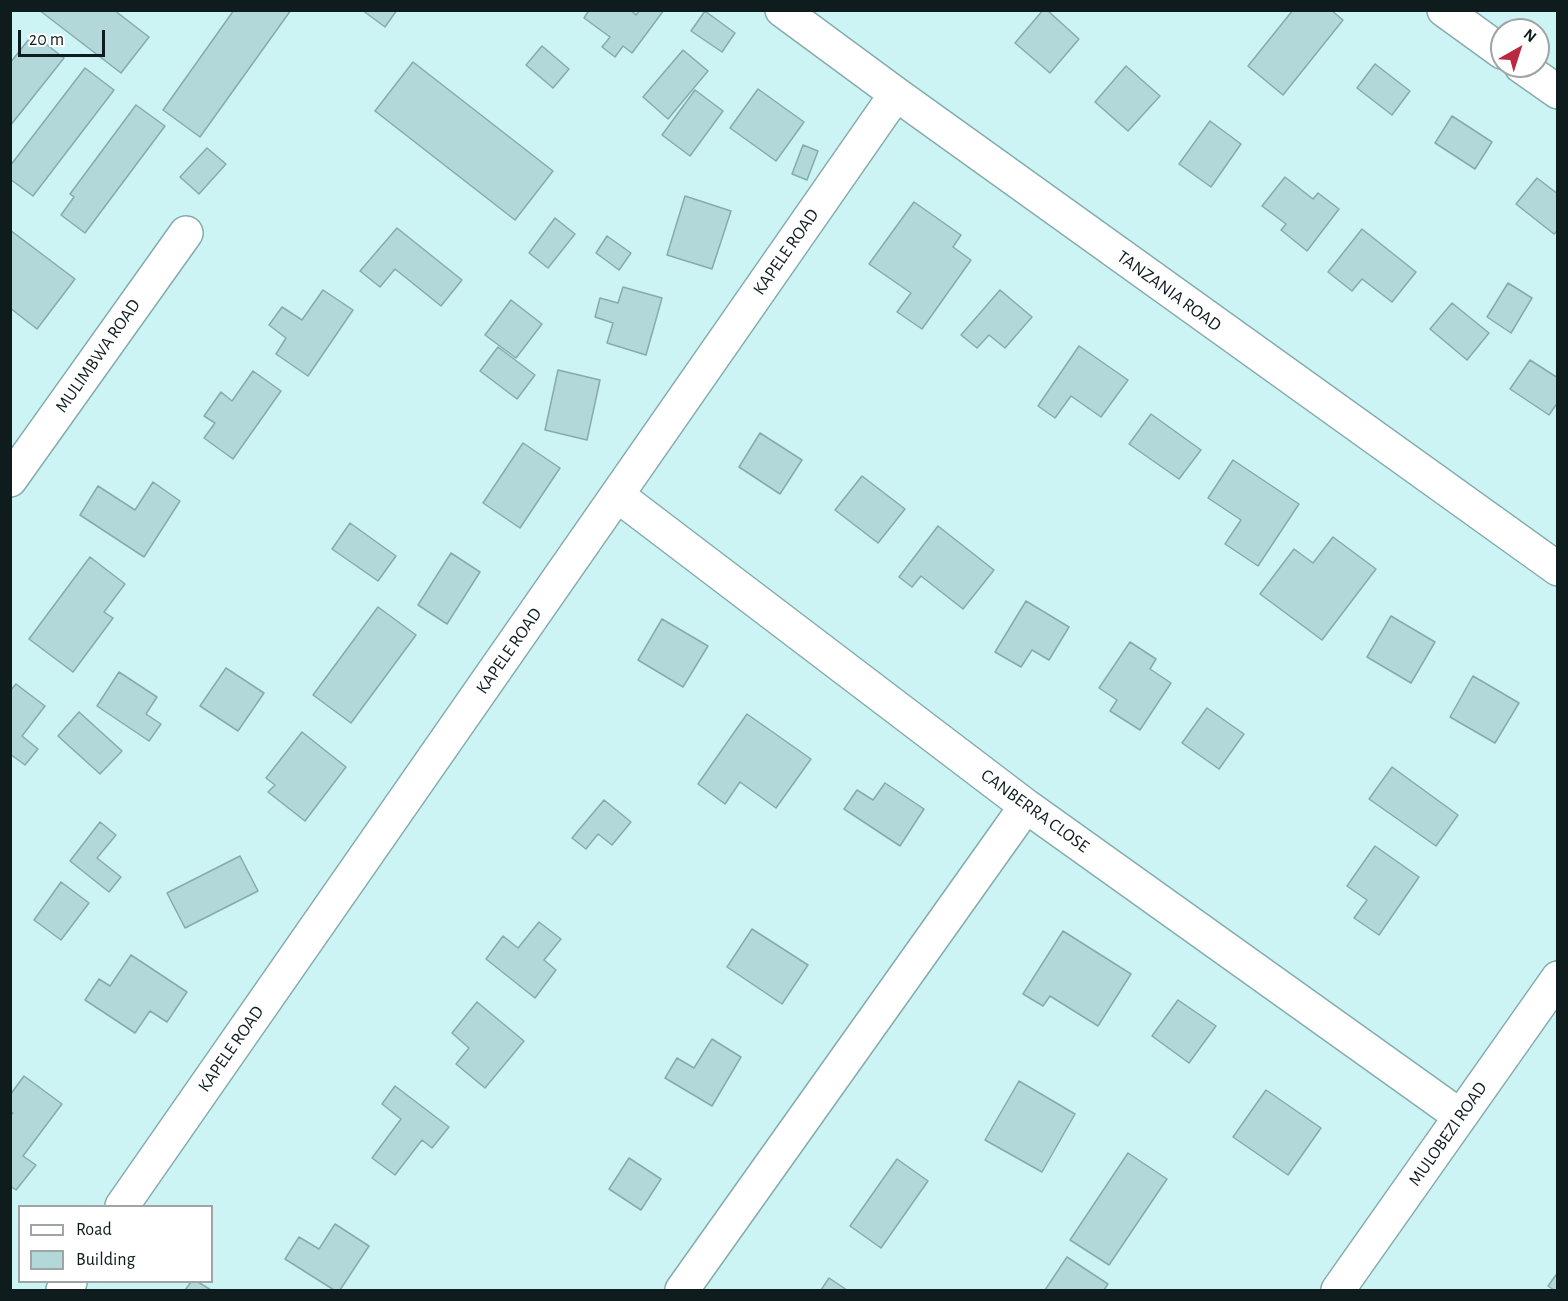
<!DOCTYPE html>
<html>
<head>
<meta charset="utf-8">
<style>
	body { margin:0 }
	#map { position:relative; width:1568px; height:1301px; overflow:hidden; background:#cdf4f5; font-family:"Alegreya Sans",sans-serif }
	canvas { display:block }
	.frame { position:absolute; inset:0; border:12px solid #0e1c1d; pointer-events:none }
	.legend { position:absolute; left:18px; top:1205px; width:195px; height:78px; box-sizing:border-box; background:#fff; border:2px solid #9fa4a5; margin:0; padding:8px 10px; list-style:none; font-size:18px; color:#0e1c1d }
	.legend li { display:flex; align-items:center; gap:12px; height:30px }
	.legend b { width:30px; border:2px solid #9fa4a5 }
	.north { position:absolute; left:1490px; top:18px; width:60px; height:60px; box-sizing:border-box; background:#fff; border:2px solid #9fa4a5; border-radius:50%; rotate:39deg; font-size:16px; font-weight:700; line-height:24px; text-align:center; color:#0e1c1d }
	.north::after { content:''; display:block; margin:auto; width:21px; height:27px; background:#bb293f; clip-path:polygon(50% 0,100% 100%,50% 72%,0 100%) }
	.scale { position:absolute; left:18px; top:30px; width:87px; height:27px; box-sizing:border-box; border:3px solid #0e1c1d; border-top:0; padding-left:8px; font-size:18px; line-height:21px; white-space:nowrap; color:#0e1c1d; -webkit-text-stroke:4px #fff; paint-order:stroke }
</style>
</head>
<body>
<div id="map">
<canvas width="1568" height="1301"></canvas>
<div class="frame"></div>
<ul class="legend">
<li><b style="height:8px;background:#fff"></b>Road</li>
<li><b style="height:16px;background:#b2d8d9"></b>Building</li>
</ul>
<div class="north">N</div>
<div class="scale">20 m</div>
</div>
<script>
const ctx = document.querySelector('canvas').getContext('2d');
ctx.lineJoin = 'round';
function paint(path, color) { ctx.fillStyle = color; ctx.fill(path, 'evenodd'); }
const poly = rows => new Path2D(rows.map(r => 'M' + r).join(''));
function trace(path, color, width, dash) { ctx.strokeStyle = color; ctx.lineWidth = width; ctx.lineCap = dash ? 'butt' : 'round'; ctx.setLineDash(dash || []); ctx.stroke(path); }
function drawText(font, color, halo, rows, align = 'center') {
  ctx.font = font + ' "Alegreya Sans",sans-serif'; ctx.lineWidth = 5; ctx.setLineDash([]); ctx.textBaseline = 'middle'; ctx.strokeStyle = halo; ctx.fillStyle = color; for (const [text, x, y, turn = 0] of rows) {
    ctx.save(); ctx.translate(x, y); ctx.rotate((+turn || 0) * Math.PI / 180); ctx.textAlign = isNaN(turn) ? turn : align; if (halo) ctx.strokeText(text, 0, 0); ctx.fillText(text, 0, 0); ctx.restore();
  }
}
const building = poly([
	[39,10,114,10,149,37,121,73,39,10],
	[234,10,291,10,200,137,163,110,234,10],
	[362,10,397,10,385,27,362,10],
	[589,10,631,10,636,15,640,10,664,10,632,53,623,46,615,57,602,47,610,37,584,18,589,10],
	[1043,10,1047,10,1079,39,1050,73,1015,43,1043,10],
	[1293,10,1331,10,1343,20,1283,95,1248,66,1293,10],
	[705,11,735,33,722,52,691,31,705,11],
	[33,34,64,58,10,126,10,63,33,34],
	[542,46,569,69,553,88,526,65,542,46],
	[683,50,708,71,668,119,643,97,683,50],
	[413,62,553,171,515,220,375,111,413,62],
	[1375,64,1410,91,1392,115,1357,88,1375,64],
	[1126,66,1160,96,1128,131,1095,102,1126,66],
	[85,68,114,90,33,196,10,179,10,166,85,68],
	[758,89,804,122,776,161,730,128,758,89],
	[695,90,723,111,690,156,662,135,695,90],
	[136,105,165,126,85,233,61,215,74,197,70,194,136,105],
	[1452,116,1492,142,1475,169,1435,143,1452,116],
	[1210,121,1241,144,1211,187,1179,164,1210,121],
	[803,145,818,151,807,180,792,174,803,145],
	[207,148,226,164,199,194,180,177,207,148],
	[1285,177,1313,199,1318,193,1339,209,1307,251,1281,230,1286,224,1262,206,1285,177],
	[1537,178,1558,194,1558,230,1554,234,1516,204,1537,178],
	[685,196,731,211,712,269,667,255,685,196],
	[914,202,961,235,953,247,971,260,922,329,897,312,911,293,869,264,914,202],
	[555,218,575,234,548,268,529,253,555,218],
	[397,228,462,280,441,306,395,269,380,287,360,271,397,228],
	[1362,229,1416,272,1392,302,1362,279,1352,291,1328,272,1362,229],
	[10,230,75,279,37,329,10,308,10,230],
	[607,236,631,253,619,270,596,253,607,236],
	[1508,283,1532,298,1511,333,1487,317,1508,283],
	[623,287,662,298,646,355,607,343,613,323,595,317,600,298,618,303,623,287],
	[323,290,353,310,308,376,276,354,286,338,269,325,282,307,302,320,323,290],
	[1000,290,1032,317,1005,348,989,335,977,348,961,335,1000,290],
	[511,300,542,324,516,358,485,335,511,300],
	[1452,303,1489,333,1467,360,1430,329,1452,303],
	[1079,346,1128,380,1101,417,1071,396,1055,418,1038,406,1079,346],
	[498,347,535,375,517,399,480,371,498,347],
	[1530,360,1558,378,1558,402,1549,415,1510,389,1530,360],
	[558,370,600,380,587,440,545,430,558,370],
	[253,371,281,391,233,459,204,438,215,423,204,416,221,392,232,401,253,371],
	[1151,414,1201,450,1179,479,1129,444,1151,414],
	[760,433,802,460,780,494,739,467,760,433],
	[523,443,560,468,520,528,483,503,523,443],
	[1233,460,1299,504,1258,566,1225,544,1241,520,1208,498,1233,460],
	[862,476,905,509,878,543,835,510,862,476],
	[153,482,180,501,144,557,80,515,98,486,135,510,153,482],
	[350,523,396,556,378,581,332,549,350,523],
	[938,526,994,570,963,609,921,576,912,587,899,577,938,526],
	[1333,537,1376,569,1322,640,1260,594,1294,549,1313,563,1333,537],
	[451,553,480,572,447,624,418,605,451,553],
	[90,557,125,584,104,612,113,618,73,672,29,639,90,557],
	[1026,601,1069,627,1049,660,1032,650,1021,667,995,652,1026,601],
	[378,607,416,635,351,723,313,695,378,607],
	[1391,616,1435,642,1411,683,1367,657,1391,616],
	[662,619,708,646,683,687,638,660,662,619],
	[1130,642,1156,659,1150,669,1171,683,1140,730,1110,711,1117,700,1099,688,1130,642],
	[226,668,264,693,238,731,200,706,226,668],
	[119,672,157,697,146,714,161,724,149,741,97,706,119,672],
	[1473,676,1519,703,1495,743,1450,717,1473,676],
	[16,684,45,706,22,736,38,749,25,765,10,754,10,691,16,684],
	[1207,708,1244,734,1219,769,1182,743,1207,708],
	[79,712,122,751,100,774,58,736,79,712],
	[747,714,811,759,776,808,740,782,725,804,698,784,747,714],
	[302,732,346,767,305,821,268,792,275,785,266,778,302,732],
	[1392,767,1458,815,1436,846,1369,799,1392,767],
	[885,783,924,809,900,846,844,809,857,790,873,800,885,783],
	[604,800,631,822,612,845,598,834,586,849,572,838,604,800],
	[100,822,116,835,97,858,121,877,109,892,70,861,100,822],
	[1375,846,1419,877,1379,935,1354,918,1367,900,1347,886,1375,846],
	[240,856,258,891,185,928,167,893,240,856],
	[61,882,89,903,61,940,34,920,61,882],
	[539,922,561,939,544,960,556,970,535,998,486,959,503,936,518,948,539,922],
	[752,929,808,965,782,1004,727,967,752,929],
	[1063,931,1131,974,1098,1026,1050,996,1043,1006,1023,994,1063,931],
	[131,955,187,992,167,1022,150,1011,135,1033,85,1000,99,979,110,986,131,955],
	[1178,1000,1216,1026,1189,1063,1152,1036,1178,1000],
	[477,1002,524,1041,485,1088,456,1064,469,1048,452,1033,477,1002],
	[712,1039,741,1057,712,1106,665,1078,677,1058,694,1068,712,1039],
	[24,1076,62,1104,23,1156,36,1165,16,1190,10,1186,10,1116,13,1113,10,1111,10,1095,24,1076],
	[1019,1081,1075,1114,1042,1172,985,1140,1019,1081],
	[395,1086,449,1127,432,1148,422,1140,395,1175,372,1158,401,1119,382,1104,395,1086],
	[1266,1090,1321,1128,1288,1175,1233,1137,1266,1090],
	[1128,1153,1167,1179,1109,1265,1070,1240,1128,1153],
	[629,1158,661,1179,641,1210,609,1189,629,1158],
	[897,1159,928,1181,881,1248,850,1226,897,1159],
	[335,1224,369,1246,340,1290,334,1290,285,1259,299,1237,319,1249,335,1224],
	[1067,1257,1108,1284,1104,1290,1045,1290,1067,1257],
	[1558,1272,1558,1290,1554,1290,1548,1286,1558,1272],
	[829,1278,847,1290,821,1290,829,1278],
	[191,1282,198,1282,211,1290,185,1290,191,1282]
]);
paint(building, '#b2d8d9');
trace(building, '#86abac', 1.5);
const street = poly([
	[782,10,896,94,1558,569],
	[1444,10,1502,52],
	[1521,66,1558,92],
	[10,480,186,233],
	[617,495,1026,806,1460,1116],
	[122,1206,896,94],
	[63,1290,70,1282],
	[682,1290,1026,806],
	[1338,1290,1558,978]
]);
trace(street, '#86abac', 36);
trace(street, '#fff', 33);
drawText('18px', '#0e1c1d', '#fff', [
	["KAPELE ROAD",786,252,-55],
	["TANZANIA ROAD",1169,291,36],
	["MULIMBWA ROAD",98,356,-55],
	["KAPELE ROAD",509,651,-55],
	["CANBERRA CLOSE",1035,811,36],
	["KAPELE ROAD",231,1049,-55],
	["MULOBEZI ROAD",1448,1134,-55]
]);
</script>
</body>
</html>
